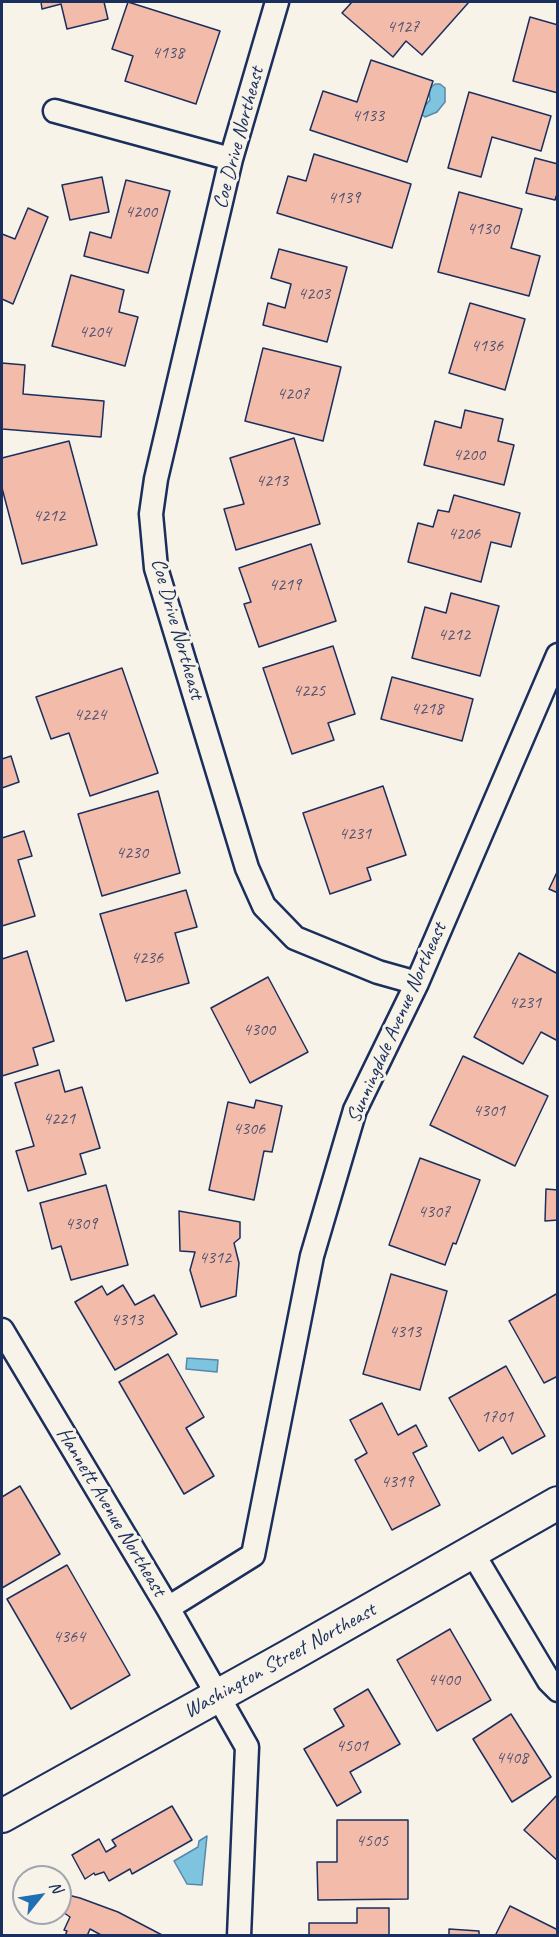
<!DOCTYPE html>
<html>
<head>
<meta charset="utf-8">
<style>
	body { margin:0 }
	#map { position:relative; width:559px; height:1937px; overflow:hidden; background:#f7f3e8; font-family:Caveat,sans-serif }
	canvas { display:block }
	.frame { position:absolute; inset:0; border:3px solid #1b2f5e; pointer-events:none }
	.north { position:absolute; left:12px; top:1865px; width:60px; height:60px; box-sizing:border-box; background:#f7f3e8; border:2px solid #9fa5b1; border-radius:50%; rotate:60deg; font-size:16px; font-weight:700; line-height:24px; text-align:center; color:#1b2f5e }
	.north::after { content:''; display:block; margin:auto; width:21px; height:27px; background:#1f6fb2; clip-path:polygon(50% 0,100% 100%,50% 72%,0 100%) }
</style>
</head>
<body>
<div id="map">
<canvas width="559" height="1937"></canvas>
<div class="frame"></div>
<div class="north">N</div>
</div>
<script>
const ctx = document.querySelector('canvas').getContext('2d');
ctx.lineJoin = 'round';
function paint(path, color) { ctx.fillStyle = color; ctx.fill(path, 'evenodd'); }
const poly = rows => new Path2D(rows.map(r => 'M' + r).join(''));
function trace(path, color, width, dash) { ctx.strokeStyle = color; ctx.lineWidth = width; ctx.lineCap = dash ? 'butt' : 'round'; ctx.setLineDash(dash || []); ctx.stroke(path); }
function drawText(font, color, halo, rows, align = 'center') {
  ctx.font = font + ' Caveat,sans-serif'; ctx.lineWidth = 6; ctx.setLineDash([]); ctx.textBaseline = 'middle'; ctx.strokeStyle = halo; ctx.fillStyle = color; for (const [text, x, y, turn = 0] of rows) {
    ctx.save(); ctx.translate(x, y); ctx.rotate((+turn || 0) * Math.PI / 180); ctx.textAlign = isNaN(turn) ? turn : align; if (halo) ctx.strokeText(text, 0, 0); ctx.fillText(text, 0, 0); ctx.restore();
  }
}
const water = poly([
	[435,84,440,84,445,88,445,102,437,112,425,117,421,114,422,109,430,100,429,89,435,84],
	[187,1358,218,1360,217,1372,186,1369,187,1358],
	[207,1836,202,1885,187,1884,174,1861,198,1847,199,1841,207,1836]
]);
paint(water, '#7ec4df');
trace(water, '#5688ab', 1.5);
const building = poly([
	[41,2,104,2,108,19,67,29,61,4,42,9,41,2],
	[128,2,220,31,196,104,125,81,133,56,112,49,128,2],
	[352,2,469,2,422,55,406,41,393,57,342,13,352,2],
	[530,17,558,25,558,93,513,81,530,17],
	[371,60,433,81,407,162,310,130,323,91,357,102,371,60],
	[469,92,551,116,541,151,492,137,481,177,448,168,469,92],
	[314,154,411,184,392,248,277,213,288,176,306,181,314,154],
	[535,158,558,164,558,191,555,200,526,193,535,158],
	[102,177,109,212,70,220,62,185,102,177],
	[126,180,170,191,148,273,84,256,90,232,111,238,126,180],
	[459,192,522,209,511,248,540,256,529,296,438,272,459,192],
	[28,208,48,217,13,304,2,299,2,234,15,239,28,208],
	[279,249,347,267,327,342,263,325,268,303,285,308,291,284,271,278,279,249],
	[71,275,124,290,119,312,138,317,125,366,52,346,71,275],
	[470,303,525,319,505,390,449,373,470,303],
	[263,348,341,367,323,441,245,421,263,348],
	[2,363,25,365,23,394,104,401,101,437,2,429,2,363],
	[465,410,503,419,498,441,514,445,504,485,424,465,435,421,461,428,465,410],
	[294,438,320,524,236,550,224,509,244,504,230,458,294,438],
	[69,441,97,545,22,564,2,488,2,458,69,441],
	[454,495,520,513,511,547,491,542,481,582,408,562,418,523,433,527,438,510,449,512,454,495],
	[311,544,336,621,259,647,244,604,251,602,239,568,311,544],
	[451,593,499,606,480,676,412,658,425,607,446,613,451,593],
	[333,646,355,714,328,723,334,740,292,754,263,668,333,646],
	[122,668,158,773,90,796,69,733,51,739,36,697,122,668],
	[392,677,473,699,462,741,381,719,392,677],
	[11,756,19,782,2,788,2,759,11,756],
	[383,786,406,855,367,868,371,880,330,894,303,813,383,786],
	[158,791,180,873,102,896,78,814,158,791],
	[24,831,32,856,18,860,35,916,2,926,2,838,24,831],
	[558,870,558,893,549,889,558,870],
	[186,890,197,927,175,933,189,983,126,1001,100,914,186,890],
	[27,951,54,1041,33,1048,38,1065,2,1076,2,959,27,951],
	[519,953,558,974,558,1041,541,1032,523,1064,474,1037,519,953],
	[268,977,308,1052,250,1083,211,1008,268,977],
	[463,1056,548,1096,515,1166,430,1125,463,1056],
	[59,1070,65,1092,82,1087,100,1148,80,1154,86,1174,28,1191,16,1151,34,1146,15,1083,59,1070],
	[256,1100,282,1106,272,1152,264,1151,254,1200,209,1190,228,1102,254,1108,256,1100],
	[420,1158,480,1180,456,1244,453,1243,445,1265,389,1245,420,1158],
	[106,1185,128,1265,71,1280,61,1246,52,1249,40,1203,106,1185],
	[546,1189,558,1190,558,1220,545,1221,546,1189],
	[179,1211,240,1222,240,1238,234,1243,239,1263,236,1296,201,1307,190,1270,195,1252,180,1251,179,1211],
	[391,1274,447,1291,420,1390,363,1374,391,1274],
	[123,1285,135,1305,154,1295,177,1334,115,1370,75,1302,102,1286,107,1295,123,1285],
	[558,1293,558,1376,544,1383,509,1321,558,1293],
	[168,1354,204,1417,186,1428,214,1476,184,1494,119,1382,168,1354],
	[506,1366,545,1436,512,1454,503,1437,479,1451,449,1398,506,1366],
	[382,1403,398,1435,416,1425,427,1446,413,1453,440,1505,392,1530,355,1460,367,1453,350,1420,382,1403],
	[20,1486,60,1554,2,1588,2,1497,20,1486],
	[67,1565,130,1675,71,1709,7,1599,67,1565],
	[450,1629,491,1700,437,1731,397,1660,450,1629],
	[368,1689,400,1744,350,1772,361,1792,337,1806,304,1749,344,1726,334,1709,368,1689],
	[511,1714,551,1777,512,1802,473,1739,511,1714],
	[558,1794,558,1861,524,1830,558,1794],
	[172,1806,192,1840,132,1874,130,1869,109,1881,104,1872,95,1875,94,1873,85,1879,72,1855,99,1839,106,1852,116,1846,112,1840,172,1806],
	[337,1820,408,1820,408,1899,318,1900,317,1862,337,1862,337,1820],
	[60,1893,80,1898,118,1912,164,1936,103,1936,90,1929,87,1936,65,1936,67,1931,64,1930,70,1917,60,1910,60,1893],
	[510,1906,558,1930,558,1936,495,1936,510,1906],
	[357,1908,389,1908,389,1936,309,1936,309,1923,357,1923,357,1908],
	[449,1929,479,1931,479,1936,449,1936,449,1929]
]);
paint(building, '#f3bba9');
trace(building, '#1b2f5e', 1.5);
const street = poly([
	[277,2,231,159,156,479,151,514,156,568,247,868,264,906,295,938,378,972,417,983],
	[55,111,231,159],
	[2,1330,168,1608,247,1747,239,1936],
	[472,1552,549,1681,558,1690],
	[168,1608,253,1555,312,1256,355,1110,417,983,558,655]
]);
const secondary = poly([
	[2,1816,291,1655,558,1503]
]);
trace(street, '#1b2f5e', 27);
trace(secondary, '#1b2f5e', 36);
trace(street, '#f7f3e8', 22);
trace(secondary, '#f7f3e8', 32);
drawText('18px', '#515271', null, [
	["4127",403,27],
	["4138",168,53],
	["4133",368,116],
	["4139",344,198],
	["4200",141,212],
	["4130",483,229],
	["4203",314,294],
	["4204",95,332],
	["4136",487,346],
	["4207",293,394],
	["4200",469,455],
	["4213",272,481],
	["4212",49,516],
	["4206",464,534],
	["4219",285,585],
	["4212",454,635],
	["4225",309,691],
	["4218",427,709],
	["4224",90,715],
	["4231",355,834],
	["4230",132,853],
	["4236",147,958],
	["4231",525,1003],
	["4300",259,1030],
	["4301",489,1111],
	["4221",59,1119],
	["4306",249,1129],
	["4307",434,1212],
	["4309",81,1224],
	["4312",215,1258],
	["4313",127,1320],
	["4313",405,1332],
	["1701",497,1417],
	["4319",397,1482],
	["4364",69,1637],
	["4400",444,1680],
	["4501",352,1746],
	["4408",512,1758],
	["4505",372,1841]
]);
drawText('21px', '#1b2f5e', '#f7f3e8', [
	["Coe Drive Northeast",239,138,-75],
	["Coe Drive Northeast",177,629,74],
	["Sunningdale Avenue Northeast",397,1023,-66],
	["Hannett Avenue Northeast",111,1512,59],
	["Washington Street Northeast",280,1661,-29]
]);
</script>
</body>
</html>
